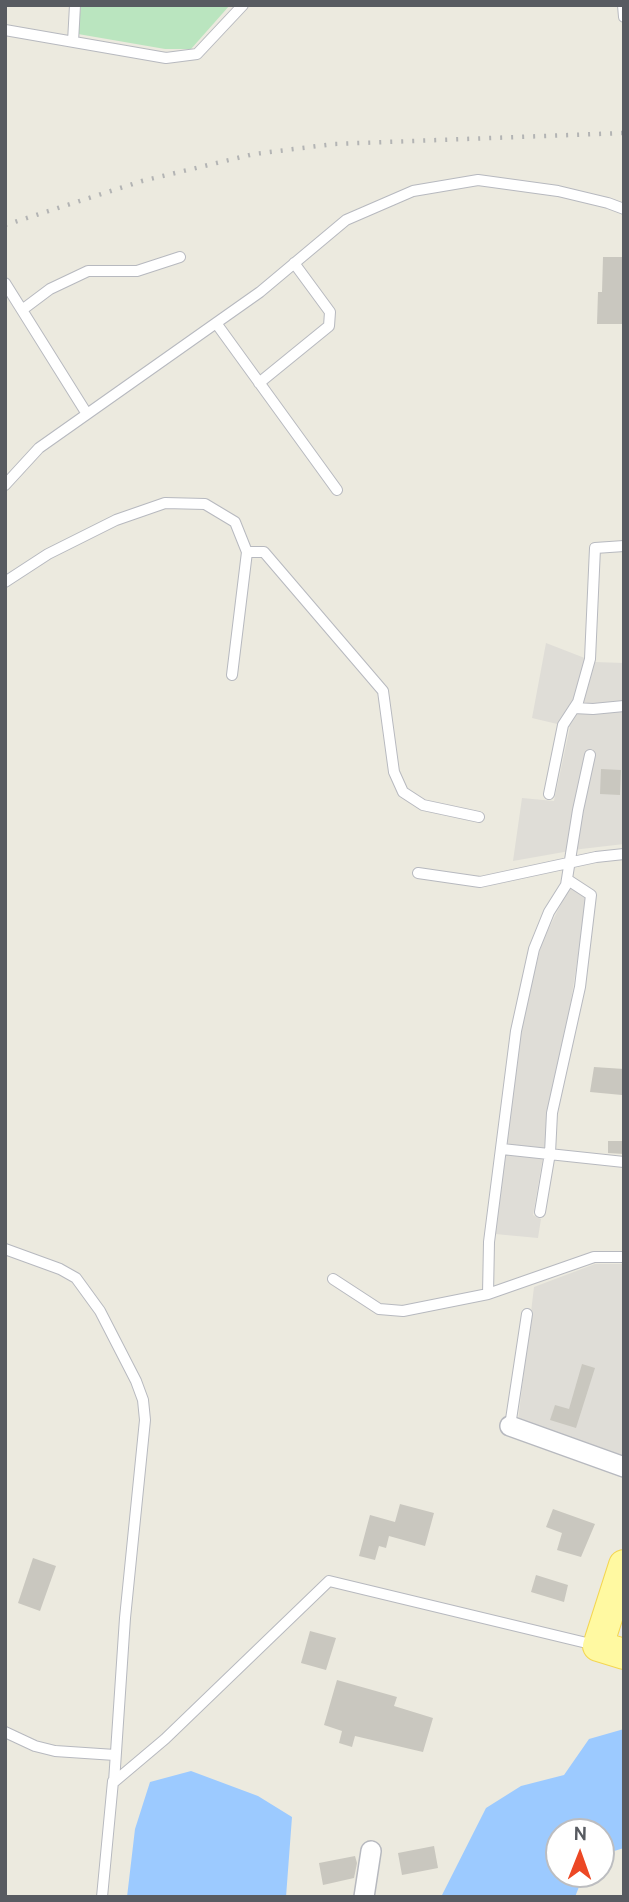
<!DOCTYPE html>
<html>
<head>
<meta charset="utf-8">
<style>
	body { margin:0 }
	#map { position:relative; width:629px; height:1902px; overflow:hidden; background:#eceadf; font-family:Cabin,sans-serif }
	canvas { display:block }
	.frame { position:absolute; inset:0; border:7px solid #585b61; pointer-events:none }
	.north { position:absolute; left:545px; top:1818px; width:70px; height:70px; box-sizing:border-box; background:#fff; border:2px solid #bcbdc0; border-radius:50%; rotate:1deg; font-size:19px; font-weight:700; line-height:28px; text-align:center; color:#585b61 }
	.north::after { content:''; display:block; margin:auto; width:24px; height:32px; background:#ec4825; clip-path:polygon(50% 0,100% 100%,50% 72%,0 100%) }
</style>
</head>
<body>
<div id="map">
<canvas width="629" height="1902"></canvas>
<div class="frame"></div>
<div class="north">N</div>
</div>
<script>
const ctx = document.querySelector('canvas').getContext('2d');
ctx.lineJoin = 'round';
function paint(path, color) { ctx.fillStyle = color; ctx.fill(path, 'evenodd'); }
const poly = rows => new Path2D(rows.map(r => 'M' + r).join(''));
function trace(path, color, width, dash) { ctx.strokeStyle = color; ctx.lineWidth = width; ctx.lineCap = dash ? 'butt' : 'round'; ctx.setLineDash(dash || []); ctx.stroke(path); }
paint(poly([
	[546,643,595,662,624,663,624,844,581,849,513,861,522,798,554,801,570,727,532,718],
	[570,886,587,897,568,1020,547,1113,545,1145,533,1215,541,1219,538,1238,495,1234,520,1030,542,942],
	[595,1264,624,1264,624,1457,518,1421,534,1287]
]), '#dfddd7');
paint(poly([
	[81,5,230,5,191,49,165,49,78,34]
]), '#bae5bf');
paint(poly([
	[624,1729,624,1848,601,1855,601,1832,559,1832,559,1874,584,1874,575,1897,441,1897,486,1808,521,1786,564,1775,589,1739],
	[191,1771,258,1796,292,1817,286,1897,127,1897,135,1829,150,1782]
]), '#9ccaff');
paint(poly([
	[603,257,622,257,624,324,597,324,598,292,602,292],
	[601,769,621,770,620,795,600,794],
	[594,1067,624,1069,622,1095,590,1092],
	[608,1141,624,1141,624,1154,608,1153],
	[582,1364,595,1368,576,1428,550,1420,555,1405,569,1409],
	[400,1504,434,1513,425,1546,389,1536,386,1548,379,1546,375,1560,359,1556,370,1515,395,1522],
	[553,1509,595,1524,581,1557,557,1550,562,1533,546,1527],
	[33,1558,56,1566,40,1611,18,1603],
	[536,1575,568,1585,564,1602,531,1592],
	[310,1631,336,1638,326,1670,301,1663],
	[337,1680,397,1697,394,1706,433,1718,423,1752,355,1736,352,1747,339,1743,342,1731,324,1725],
	[434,1846,438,1868,402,1875,398,1853],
	[355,1856,357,1863,354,1878,323,1885,319,1863]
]), '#c9c7bf');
const service = poly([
	[623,5,624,17],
	[5,30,166,58,197,54,243,5],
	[73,42,75,5],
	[5,283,87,414],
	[22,310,50,289,88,271,137,271,180,257],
	[216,323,337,490],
	[259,383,329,326,330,312,294,263],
	[5,485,39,448,260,292,346,220,413,191,478,180,558,191,608,203,624,209],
	[5,582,48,554,116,520,165,503,205,504,235,522,247,552,264,552,383,691,394,772,403,792,423,805,479,817],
	[232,675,247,552],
	[574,708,593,709,624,706],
	[549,794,563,725,578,702,590,659,595,548,624,546],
	[418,873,480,882,596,857,624,854],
	[502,1149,624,1162],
	[540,1212,550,1153,552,1113,580,987,591,895,568,880],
	[5,1249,60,1269,76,1278,100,1311,136,1381,143,1400,145,1420,125,1618,114,1782,165,1739,329,1581,595,1645],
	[333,1279,379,1309,403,1311,488,1294,594,1257,624,1257],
	[488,1294,489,1242,516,1031,534,949,549,912,566,885,578,810,590,755],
	[510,1426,527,1314],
	[5,1732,35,1746,55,1751,115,1755],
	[102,1897,113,1781]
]);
const minor = poly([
	[510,1426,624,1467],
	[364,1897,371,1851]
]);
const primary = poly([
	[624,1565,598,1646,624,1654]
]);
trace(service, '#b7b9bf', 12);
trace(minor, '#b7b9bf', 22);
trace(primary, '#f4d651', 32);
trace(service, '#fff', 10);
trace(minor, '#fff', 19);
trace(primary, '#fff9a1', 30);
trace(poly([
	[5,225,142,181,254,154,334,144,624,133]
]), '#b3b4b4', 4.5, [2, 9]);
</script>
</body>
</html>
